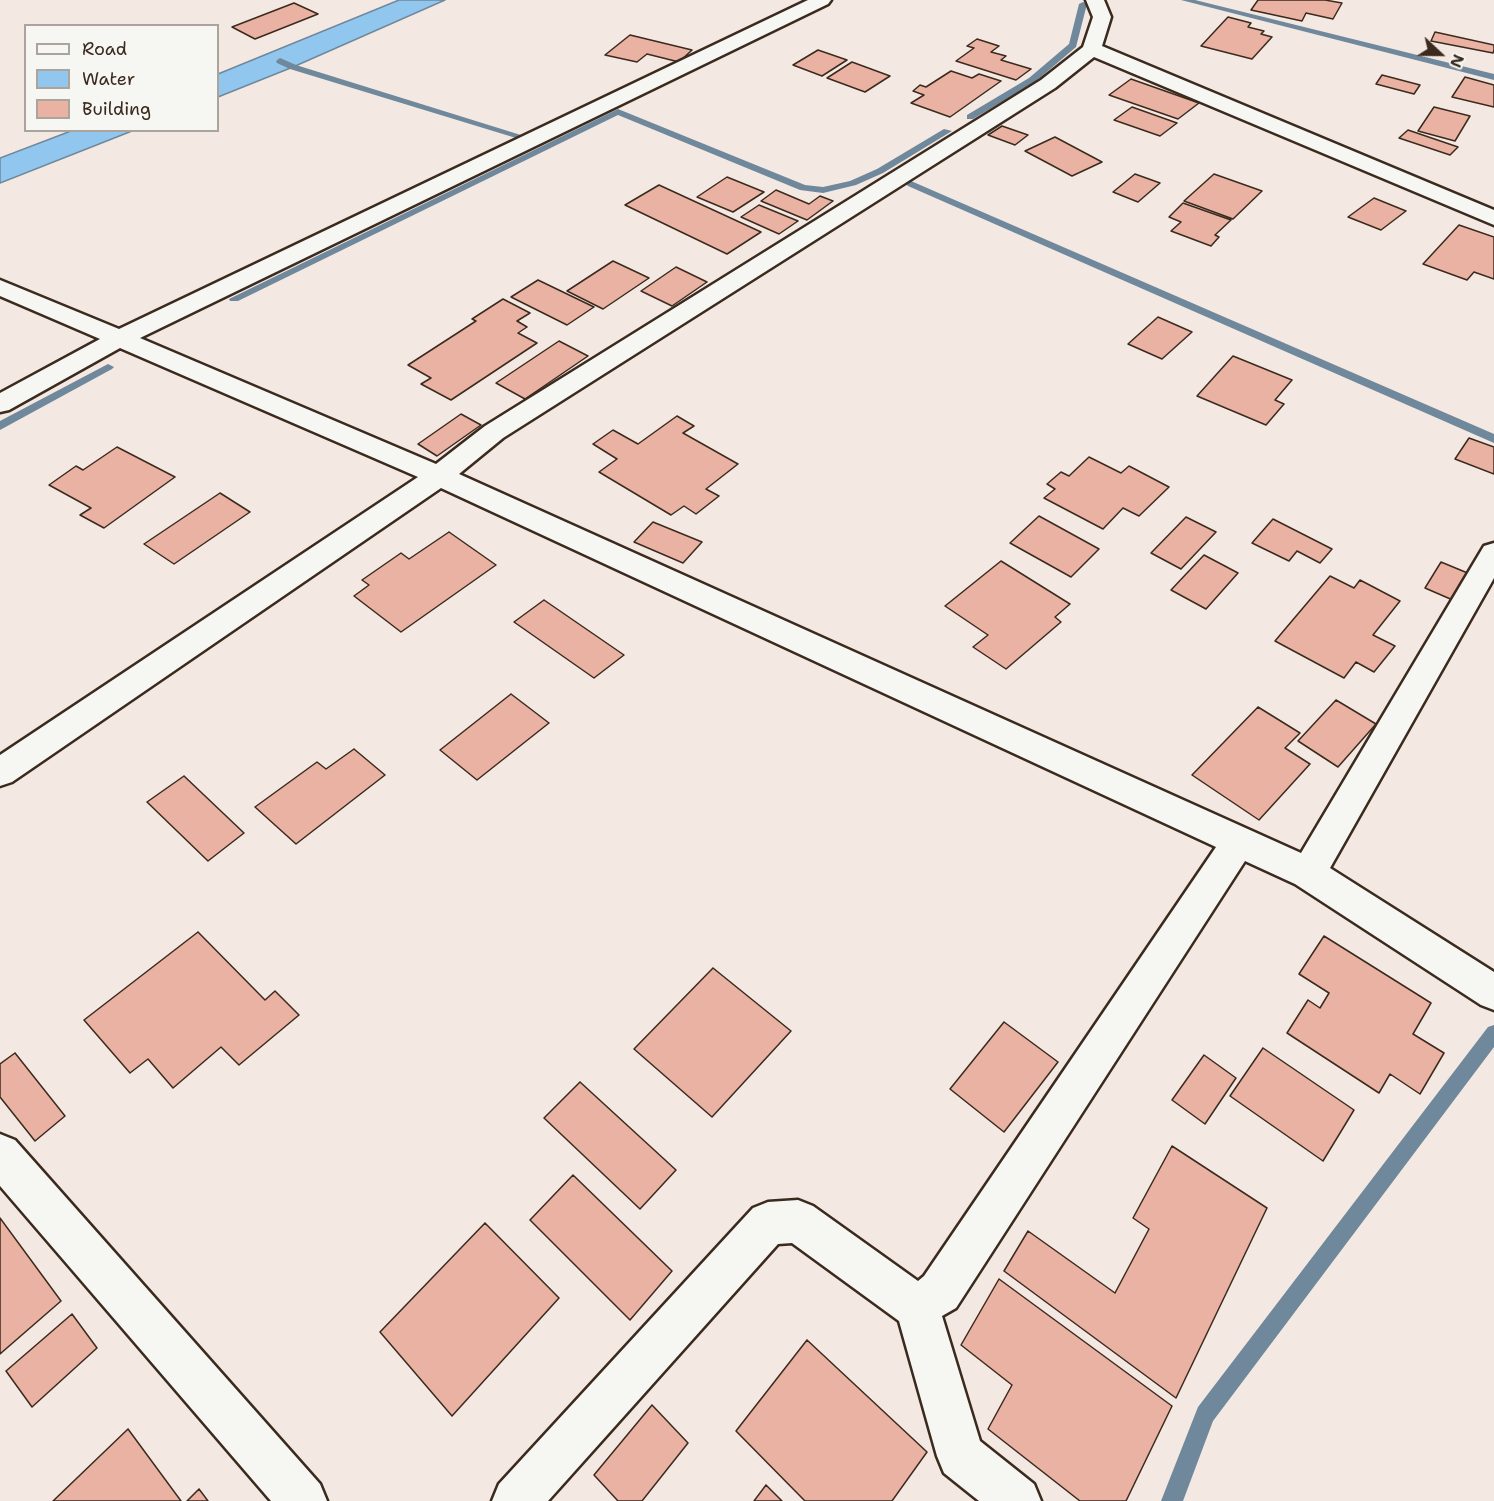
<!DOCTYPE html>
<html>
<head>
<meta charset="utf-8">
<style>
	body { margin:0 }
	#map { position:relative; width:1494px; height:1501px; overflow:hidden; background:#f4e8e2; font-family:"Shantell Sans",sans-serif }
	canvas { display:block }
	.legend { position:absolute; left:24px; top:24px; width:195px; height:108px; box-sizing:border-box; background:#f6f6f2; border:2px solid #aba49d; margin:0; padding:8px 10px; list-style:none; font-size:18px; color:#3b2a1e }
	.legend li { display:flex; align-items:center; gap:12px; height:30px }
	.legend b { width:30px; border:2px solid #aba49d }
	.north { position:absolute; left:1410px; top:24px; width:60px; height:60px; -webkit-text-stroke:4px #f6f6f2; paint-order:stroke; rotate:112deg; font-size:16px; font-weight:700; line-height:24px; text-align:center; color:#3b2a1e }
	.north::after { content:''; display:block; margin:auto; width:21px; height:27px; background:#3b2a1e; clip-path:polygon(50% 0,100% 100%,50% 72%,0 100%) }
</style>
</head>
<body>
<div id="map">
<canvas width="1494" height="1501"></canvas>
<ul class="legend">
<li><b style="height:8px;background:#f6f6f2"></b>Road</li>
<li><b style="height:16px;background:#91c6ee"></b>Water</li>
<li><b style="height:16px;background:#eab2a2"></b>Building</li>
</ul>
<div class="north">N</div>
</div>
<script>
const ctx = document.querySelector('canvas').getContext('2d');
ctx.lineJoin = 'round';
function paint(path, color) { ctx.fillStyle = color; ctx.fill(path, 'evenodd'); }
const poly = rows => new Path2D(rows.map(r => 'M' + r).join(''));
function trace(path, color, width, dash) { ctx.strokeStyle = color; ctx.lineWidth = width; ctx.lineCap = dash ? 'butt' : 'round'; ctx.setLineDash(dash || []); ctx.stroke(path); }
const water = poly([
	[399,0,445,0,293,67,218,97,218,74,399,0],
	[71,131,132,131,0,183,0,158,71,131]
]);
paint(water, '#91c6ee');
trace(water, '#6f889b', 1.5);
paint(poly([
	[1181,0,1195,0,1494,74,1494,80,1181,0],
	[1083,2,1087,4,1076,47,1035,82,973,119,967,119,967,115,1029,78,1069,44,1079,4,1083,2],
	[280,58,296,65,524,136,516,138,290,69,277,63,276,61,280,58],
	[618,109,805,185,823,187,850,181,877,169,944,129,952,131,883,173,856,185,823,193,800,190,618,115,238,301,230,301,229,299,618,109],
	[911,181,1494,434,1494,443,908,186,906,184,911,181],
	[108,364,114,367,112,369,0,430,0,421,108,364],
	[1494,1025,1494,1047,1213,1421,1183,1501,1161,1501,1198,1407,1488,1027,1494,1025]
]), '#6f889b');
const building = poly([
	[1258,0,1325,0,1342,3,1333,19,1306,13,1302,21,1251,10,1258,0],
	[294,3,318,14,255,39,232,27,294,3],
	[1228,17,1251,23,1248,27,1264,31,1261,34,1272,37,1252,59,1201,46,1228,17],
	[1435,32,1494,45,1494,50,1493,53,1431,41,1435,32],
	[630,35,692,50,679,62,647,54,637,62,605,55,630,35],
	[977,39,999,46,991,52,1006,56,1001,60,1031,69,1016,80,956,61,974,48,967,46,977,39],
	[818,50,847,60,822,76,793,65,818,50],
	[852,62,890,76,865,92,827,78,852,62],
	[951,71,972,78,979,74,1001,81,950,117,911,103,924,95,913,91,920,85,926,87,951,71],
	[1382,75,1420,85,1414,94,1376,84,1382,75],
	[1465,77,1494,85,1494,107,1452,97,1465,77],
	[1131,79,1199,103,1178,119,1109,95,1131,79],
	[1132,107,1177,123,1160,136,1114,120,1132,107],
	[1434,107,1470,116,1455,141,1418,131,1434,107],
	[1002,126,1028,135,1015,145,988,135,1002,126],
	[1408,130,1458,147,1450,155,1399,138,1408,130],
	[1055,137,1102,162,1072,176,1025,151,1055,137],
	[1135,174,1160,183,1138,202,1113,192,1135,174],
	[1214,174,1262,191,1233,219,1184,201,1214,174],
	[727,177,764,192,733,212,697,197,727,177],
	[659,185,761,232,727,254,625,205,659,185],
	[776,190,809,204,820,196,833,201,807,220,761,201,776,190],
	[1374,198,1406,211,1381,230,1348,217,1374,198],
	[1183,203,1231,220,1215,235,1219,237,1211,246,1171,231,1181,222,1169,217,1183,203],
	[759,205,798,221,779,234,741,217,759,205],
	[1459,225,1494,237,1494,279,1474,272,1467,280,1423,264,1459,225],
	[613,261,649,278,603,309,567,291,613,261],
	[676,267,707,282,672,306,641,291,676,267],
	[538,280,594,307,567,325,511,297,538,280],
	[503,299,530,313,517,321,527,327,518,333,537,343,451,400,421,384,431,378,408,365,476,321,472,319,503,299],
	[1158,317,1192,332,1162,359,1128,344,1158,317],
	[559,341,588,356,525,399,496,383,559,341],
	[1233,356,1292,380,1275,400,1284,404,1266,425,1197,396,1233,356],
	[461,414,481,425,437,456,418,444,461,414],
	[677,416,694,426,683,433,738,464,706,489,719,496,696,514,684,506,671,515,599,472,617,459,593,444,613,430,638,444,677,416],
	[1469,438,1494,447,1494,474,1455,459,1469,438],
	[117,447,175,477,104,528,80,515,91,508,49,485,76,466,83,470,117,447],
	[1089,457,1121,473,1129,466,1169,487,1139,516,1123,508,1103,529,1044,498,1055,489,1047,484,1061,472,1069,476,1089,457],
	[220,493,250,512,174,564,144,544,220,493],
	[1039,516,1099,549,1071,577,1010,543,1039,516],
	[1186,517,1216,532,1181,569,1151,553,1186,517],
	[1273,519,1332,549,1320,563,1297,551,1289,561,1252,543,1273,519],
	[653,522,702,542,683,563,634,542,653,522],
	[449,532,496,565,401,632,354,596,369,585,362,580,401,553,409,559,449,532],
	[1204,555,1238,573,1206,609,1171,590,1204,555],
	[1001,561,1070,604,1055,617,1061,622,1006,669,973,647,988,635,945,606,1001,561],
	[1441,562,1470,574,1455,601,1425,588,1441,562],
	[1330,576,1354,588,1360,580,1400,601,1373,635,1395,646,1374,672,1356,662,1344,678,1275,641,1330,576],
	[544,600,624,655,594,678,514,622,544,600],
	[511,694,549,723,477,780,440,750,511,694],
	[1336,700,1376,724,1338,767,1298,741,1336,700],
	[1258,707,1300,733,1285,748,1310,764,1259,820,1192,775,1258,707],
	[354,749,385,775,296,844,255,807,317,762,326,769,354,749],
	[184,776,244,833,208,861,147,802,184,776],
	[198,932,265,1000,275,991,299,1015,239,1065,221,1047,173,1088,148,1059,130,1073,84,1020,198,932],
	[1324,936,1431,1003,1413,1034,1444,1053,1420,1094,1390,1074,1379,1093,1287,1033,1308,1000,1320,1008,1329,993,1299,974,1324,936],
	[713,968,791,1031,712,1117,634,1049,713,968],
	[1004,1022,1058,1062,1004,1132,950,1089,1004,1022],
	[1263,1048,1354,1110,1323,1161,1230,1096,1263,1048],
	[15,1053,65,1116,35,1141,0,1097,0,1064,15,1053],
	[1204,1055,1236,1078,1205,1124,1172,1100,1204,1055],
	[580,1082,676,1170,640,1209,544,1118,580,1082],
	[1172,1146,1267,1208,1176,1398,1004,1271,1028,1231,1115,1293,1149,1229,1133,1218,1172,1146],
	[573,1175,672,1271,630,1320,530,1220,573,1175],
	[0,1218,61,1301,0,1354,0,1218],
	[485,1223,559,1298,452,1416,380,1332,485,1223],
	[999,1279,1172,1406,1126,1501,1080,1501,988,1429,1012,1385,961,1345,999,1279],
	[72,1314,97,1348,32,1407,6,1371,72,1314],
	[807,1340,927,1452,892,1501,805,1501,736,1431,807,1340],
	[652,1405,688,1443,642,1501,618,1501,594,1475,652,1405],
	[128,1429,181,1501,53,1501,128,1429],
	[766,1485,782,1501,754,1501,766,1485],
	[199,1489,208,1501,187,1501,199,1489]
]);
paint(building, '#eab2a2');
trace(building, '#3b2a1e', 1.5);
const minor = poly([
	[808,0,831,0,828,4,140,338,436,464,485,426,1041,80,1083,47,1093,17,1086,0,1104,0,1111,17,1102,46,1494,210,1494,225,1094,57,1055,88,503,438,459,474,1301,853,1484,546,1494,543,1494,578,1330,868,1494,972,1494,1010,1481,1005,1295,884,1245,861,956,1308,942,1316,980,1441,1034,1484,1041,1501,979,1501,944,1473,937,1456,899,1321,792,1243,778,1244,548,1501,492,1501,499,1484,753,1208,768,1202,798,1200,813,1206,918,1281,924,1276,1216,847,441,488,12,782,0,786,0,755,418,477,120,348,9,410,0,412,0,393,100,339,0,296,0,280,119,329,808,0],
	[0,1134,15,1140,320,1484,327,1501,271,1501,0,1186,0,1134]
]);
trace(minor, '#3b2a1e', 5);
paint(minor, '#f6f6f2');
</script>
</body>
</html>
